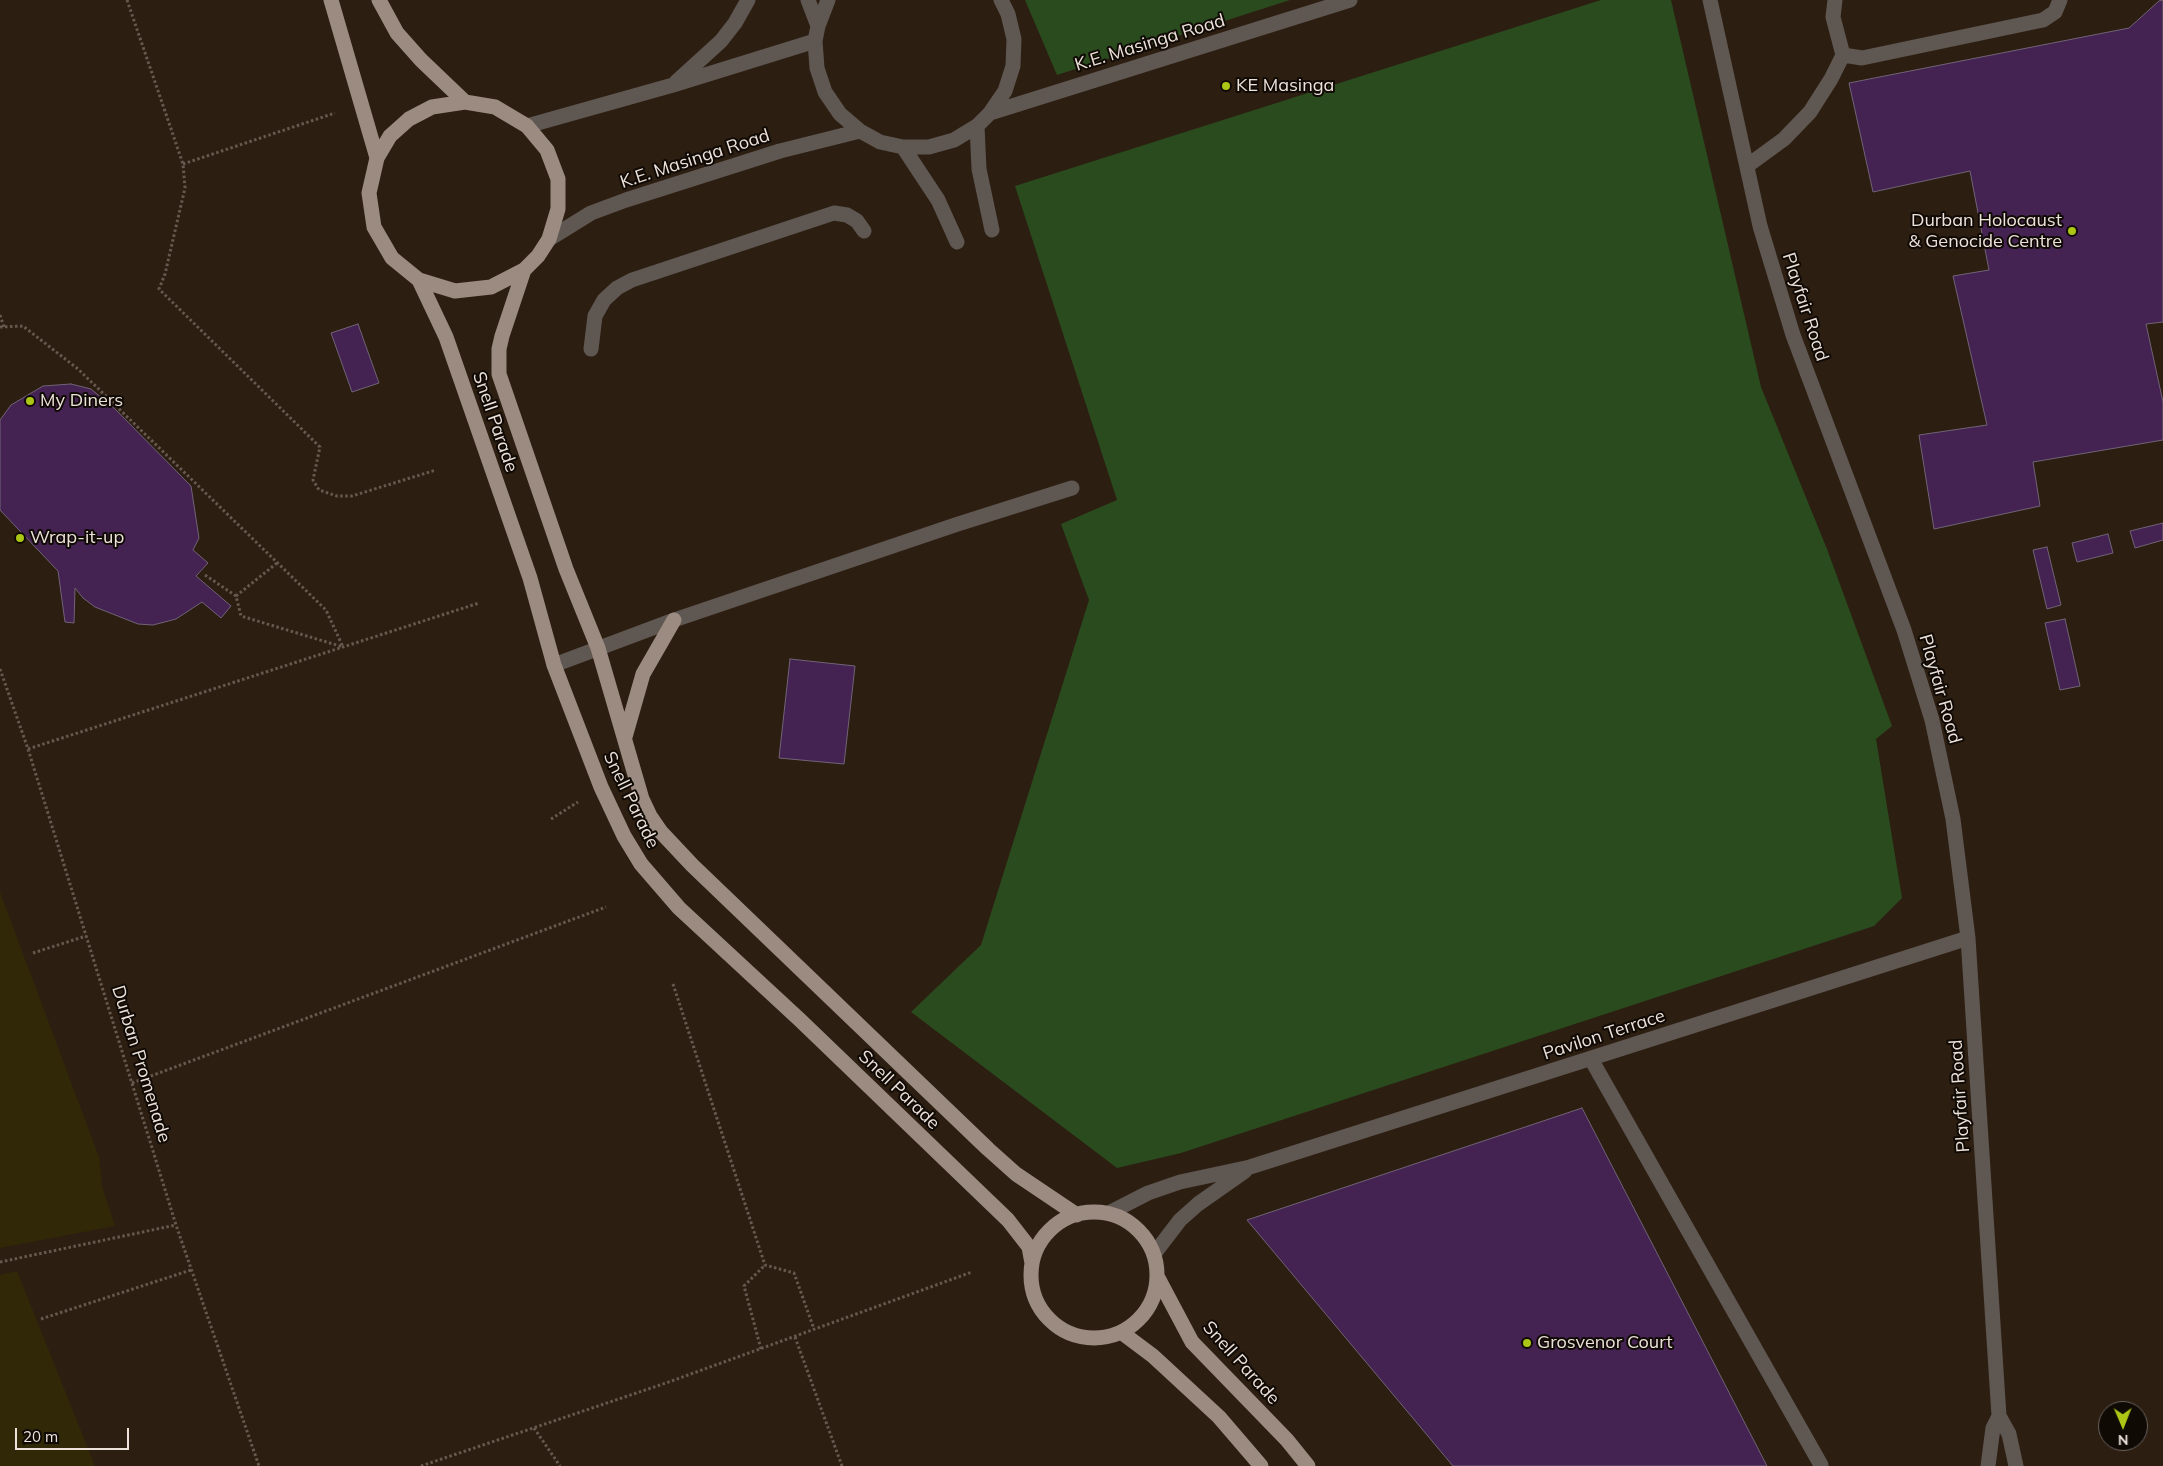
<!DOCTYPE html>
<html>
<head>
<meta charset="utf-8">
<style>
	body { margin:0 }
	#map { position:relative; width:2163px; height:1466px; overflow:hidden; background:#2d1e12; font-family:Mulish,sans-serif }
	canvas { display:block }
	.north { position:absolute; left:2098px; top:1401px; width:50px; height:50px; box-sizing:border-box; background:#100a05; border:1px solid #68605b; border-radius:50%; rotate:179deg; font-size:14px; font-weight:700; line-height:20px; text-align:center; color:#ede2db }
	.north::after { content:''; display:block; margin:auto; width:18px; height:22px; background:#abc614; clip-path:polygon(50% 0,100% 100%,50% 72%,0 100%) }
	.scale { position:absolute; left:15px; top:1428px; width:114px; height:22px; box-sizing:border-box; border:2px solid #ede2db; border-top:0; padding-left:6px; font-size:15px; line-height:18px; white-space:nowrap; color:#ede2db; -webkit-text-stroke:4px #100a05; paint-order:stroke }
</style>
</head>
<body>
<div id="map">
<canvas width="2163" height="1466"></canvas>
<div class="north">N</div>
<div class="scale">20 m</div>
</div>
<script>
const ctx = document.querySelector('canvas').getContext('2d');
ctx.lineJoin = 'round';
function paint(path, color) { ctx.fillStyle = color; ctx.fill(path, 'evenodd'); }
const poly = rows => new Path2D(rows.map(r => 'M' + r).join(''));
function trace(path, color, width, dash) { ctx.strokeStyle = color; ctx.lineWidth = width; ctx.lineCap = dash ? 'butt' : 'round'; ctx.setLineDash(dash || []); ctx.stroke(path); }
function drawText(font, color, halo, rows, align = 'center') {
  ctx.font = font + ' Mulish,sans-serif'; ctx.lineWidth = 4; ctx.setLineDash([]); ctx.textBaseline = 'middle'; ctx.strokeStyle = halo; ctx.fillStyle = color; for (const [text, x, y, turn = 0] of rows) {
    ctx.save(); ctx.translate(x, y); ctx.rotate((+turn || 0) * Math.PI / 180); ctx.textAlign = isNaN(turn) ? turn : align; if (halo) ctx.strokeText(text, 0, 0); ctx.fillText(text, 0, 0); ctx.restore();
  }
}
paint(poly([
	[1025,0,1290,0,1057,75],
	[1601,0,1671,0,1761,387,1827,549,1892,726,1876,739,1902,898,1874,926,1181,1153,1117,1168,911,1012,981,945,1089,600,1061,524,1117,500,1015,186]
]), '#2a4b1e');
paint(poly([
	[0,892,99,1157,102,1186,115,1226,0,1248],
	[17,1271,95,1466,0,1466,0,1275]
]), '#312807');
const building = poly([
	[2163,0,2163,322,2146,324,2163,402,2163,440,2033,462,2040,506,1934,529,1919,435,1987,425,1953,276,1989,270,1970,171,1873,192,1849,83,2129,28,2159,1,2163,0],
	[358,324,379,383,352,392,331,333,358,324],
	[71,384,91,389,115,409,191,486,199,538,193,550,208,563,196,576,231,606,221,618,202,602,176,619,153,625,138,624,95,607,83,598,75,588,74,623,65,622,58,571,0,510,0,420,11,405,43,386,71,384],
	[2163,523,2163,540,2135,548,2130,531,2163,523],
	[2108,534,2113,553,2077,562,2072,543,2108,534],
	[2047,547,2061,605,2047,609,2033,550,2047,547],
	[2065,619,2080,686,2060,690,2045,623,2065,619],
	[790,659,855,666,844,764,779,758,790,659],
	[1582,1108,1767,1466,1453,1466,1247,1220,1582,1108]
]);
paint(building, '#442252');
trace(building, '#706476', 1);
trace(poly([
	[127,0,183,164,185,188,165,274,159,289,320,447,313,480,319,490,337,496,352,496,436,470],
	[183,164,335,113],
	[0,315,4,327],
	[0,327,23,326,78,369,326,610,343,647],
	[205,575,236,596,241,616,343,647],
	[236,596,277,563],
	[0,669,28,749,176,1225,259,1466],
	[28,749,479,603],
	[551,819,578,802],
	[33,953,86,936],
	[673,984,765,1265,794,1273,814,1329],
	[132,1083,606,907],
	[0,1262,176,1225],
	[41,1319,191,1270],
	[795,1337,842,1466],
	[761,1349,744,1286,765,1265],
	[534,1428,560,1466],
	[421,1466,666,1383,972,1272]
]), '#67594f', 3, [2.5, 2.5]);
trace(poly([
	[808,0,818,26],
	[828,0,818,26,815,41,817,68,825,92,840,114,860,131,880,142,903,147,929,147,954,140,977,126,990,113,1005,91,1013,66,1014,39,1008,14,1001,0],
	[1710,0,1760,226,1793,335,1904,630,1932,720,1953,819,1968,938,1999,1416,2009,1434,2016,1466],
	[1835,0,1833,17,1843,55,1862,58,2043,20,2055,12,2060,0],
	[676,82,721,41,735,23,748,0],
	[990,113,1350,0],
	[527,126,673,85,815,41],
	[977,126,979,169,992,230],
	[903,147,938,200,957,242],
	[1747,166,1784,139,1810,112,1831,79,1843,55],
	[549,239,591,213,626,200,780,151,860,131],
	[591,349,595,316,604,300,617,288,632,280,834,213,847,215,857,221,864,231],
	[554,665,674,620,958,524,1072,488],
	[1591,1059,1821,1465],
	[1109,1213,1148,1193,1180,1182,1250,1167,1968,938],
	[1154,1254,1180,1220,1198,1204,1245,1171],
	[1988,1466,1993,1428,1999,1416]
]), '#5f5751', 15);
trace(poly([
	[331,0,377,158],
	[379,0,397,33,421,60,465,102],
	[524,270,491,287,455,291,419,280,392,258,374,227,369,193,377,158,390,136,409,119,432,107,465,102,495,107,527,126,547,150,558,179,558,209,549,239,538,256,524,270,502,336,499,349,499,374,566,569,598,648,642,799,650,816,661,832,692,865,988,1149,1016,1174,1077,1215],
	[419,280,446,337,530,578,554,665,601,787,624,836,641,864,679,908,800,1020,1008,1220,1029,1247,1032,1263],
	[625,737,643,674,674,620],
	'1031 1275a63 63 0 1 1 126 0a63 63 0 1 1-126 0Z',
	[1157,1276,1192,1342,1287,1440,1308,1466],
	[1121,1332,1153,1356,1219,1417,1261,1466]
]), '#9c8b80', 15);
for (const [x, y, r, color] of [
	[1226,86,5,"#abc614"],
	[2072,231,5,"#abc614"],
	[30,401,5,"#abc614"],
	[20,538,5,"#abc614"],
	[1527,1343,5,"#abc614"]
]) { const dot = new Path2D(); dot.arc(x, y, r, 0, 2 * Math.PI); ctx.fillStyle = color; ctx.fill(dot); trace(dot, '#100a05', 2); }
drawText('18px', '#ede2db', '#100a05', [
	["K.E. Masinga Road",1150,43,-17],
	["K.E. Masinga Road",695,159,-18],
	["Playfair Road",1805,307,72],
	["Snell Parade",495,422,71],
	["Playfair Road",1940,689,74],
	["Snell Parade",631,800,64],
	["Pavilon Terrace",1604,1035,-18],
	["Durban Promenade",141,1064,73],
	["Snell Parade",899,1090,44],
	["Playfair Road",1960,1096,-94],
	["Snell Parade",1241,1363,48]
]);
drawText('18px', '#ede2db', '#100a05', [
	["KE Masinga",1236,86],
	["Durban Holocaust",2062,221,"right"],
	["& Genocide Centre",2062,242,"right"],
	["My Diners",40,401],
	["Wrap-it-up",30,538],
	["Grosvenor Court",1537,1343]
], 'left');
</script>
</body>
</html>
